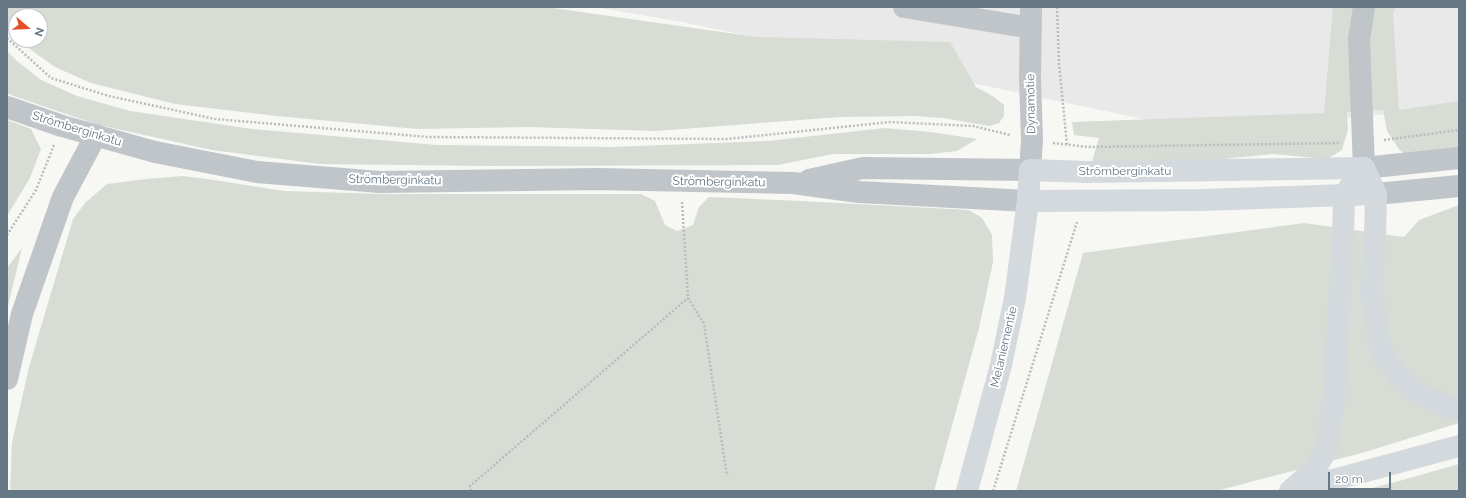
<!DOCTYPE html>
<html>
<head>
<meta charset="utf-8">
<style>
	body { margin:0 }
	#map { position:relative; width:1466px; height:498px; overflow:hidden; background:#f7f7f4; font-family:Raleway,sans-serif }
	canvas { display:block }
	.frame { position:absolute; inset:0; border:8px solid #667886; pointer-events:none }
	.north { position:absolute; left:8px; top:8px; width:40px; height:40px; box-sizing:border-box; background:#fff; border:1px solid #c2c9cf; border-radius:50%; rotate:109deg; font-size:11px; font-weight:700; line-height:16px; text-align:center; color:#667886 }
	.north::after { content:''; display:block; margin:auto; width:14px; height:18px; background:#e44f28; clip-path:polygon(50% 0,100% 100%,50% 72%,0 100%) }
	.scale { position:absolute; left:1328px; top:472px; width:63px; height:18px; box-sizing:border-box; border:2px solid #667886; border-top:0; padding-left:5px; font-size:12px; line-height:14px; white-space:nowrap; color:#667886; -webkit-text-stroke:3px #fff; paint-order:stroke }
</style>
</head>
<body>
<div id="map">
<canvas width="1466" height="498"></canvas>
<div class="frame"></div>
<div class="north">N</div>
<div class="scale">20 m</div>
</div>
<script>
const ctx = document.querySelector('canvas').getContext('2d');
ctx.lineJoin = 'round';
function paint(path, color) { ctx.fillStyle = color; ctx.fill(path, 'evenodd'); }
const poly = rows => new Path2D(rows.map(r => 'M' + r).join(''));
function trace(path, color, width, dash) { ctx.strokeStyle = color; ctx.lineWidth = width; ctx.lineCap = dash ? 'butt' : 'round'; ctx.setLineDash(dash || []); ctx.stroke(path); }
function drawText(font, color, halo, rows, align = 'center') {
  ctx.font = font + ' Raleway,sans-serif'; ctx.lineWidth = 4; ctx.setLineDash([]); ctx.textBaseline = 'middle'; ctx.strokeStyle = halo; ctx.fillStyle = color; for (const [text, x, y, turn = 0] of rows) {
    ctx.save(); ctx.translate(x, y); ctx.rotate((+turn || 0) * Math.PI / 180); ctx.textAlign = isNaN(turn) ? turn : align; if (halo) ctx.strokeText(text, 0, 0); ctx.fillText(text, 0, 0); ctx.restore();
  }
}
paint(poly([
	[594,7,1459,7,1459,107,1205,132,682,22]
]), '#e8e9e8');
paint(poly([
	[7,7,546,7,757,37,950,42,976,87,994,97,1004,105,1004,116,999,123,989,126,943,118,914,116,839,117,656,131,528,127,417,129,277,116,175,104,91,83,55,67,27,47,20,40,40,40,40,16,16,16,16,36,7,26],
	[1333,7,1396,7,1393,13,1399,110,1459,101,1459,151,1407,157,1399,149,1387,131,1383,110,1347,112,1348,129,1342,150,1327,159,1272,154,1195,162,1091,165,1099,138,1074,135,1072,122,1324,113],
	[7,51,17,61,41,80,77,96,130,111,252,129,437,145,612,147,768,141,885,128,930,132,977,139,957,151,930,154,833,154,778,165,491,166,320,164,212,150,95,124,14,96,7,93],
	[7,120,31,129,41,149,30,178,7,216],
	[183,176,207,179,284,191,382,194,641,194,655,201,665,225,677,231,693,225,699,207,709,197,800,201,969,210,982,218,992,235,993,262,979,328,934,491,10,491,12,443,29,367,73,219,86,202,107,184,146,179],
	[1459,205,1459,423,1365,452,1216,491,1016,491,1083,253,1304,223,1404,237,1419,220],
	[22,248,7,310,7,268],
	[1459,464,1459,491,1360,491,1399,481]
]), '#d7dcd4');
trace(poly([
	[1057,7,1059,64,1067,145],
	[7,38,51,78,109,96,215,119,428,137,727,139,890,122,973,126,1010,135],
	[1384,140,1459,130],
	[1053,143,1088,147,1341,143],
	[682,202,688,298,704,324,727,476],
	[7,235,36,190,54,145],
	[471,491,470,486,688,298],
	[993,491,1077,222]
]), '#b8bcbf', 2.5, [2, 2]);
trace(poly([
	[904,7,1031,28],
	[1364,7,1359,39,1364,168,1459,158],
	[7,107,62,126,155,152,257,172,380,182,597,179,793,183,859,192,1028,201],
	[809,180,863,168,1030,170,1032,140,1030,78,1031,7],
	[1376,194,1459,186],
	[7,379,22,314,63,197,96,135]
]), '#c0c5c9', 22);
trace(poly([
	[1028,201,1202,200,1376,194],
	[967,491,1001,365,1015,298,1028,201,1030,170,1086,172,1364,168]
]), '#d4d9dd', 22);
trace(poly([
	[1290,491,1315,469,1326,451,1334,398,1343,238,1344,195,1364,168,1376,194,1375,236,1371,293,1382,354,1397,374,1418,393,1446,406,1459,409],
	[1292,491,1459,446]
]), '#d4d9dd', 22);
drawText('12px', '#667886', '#fff', [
	["Dynamotie",1031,104,-91],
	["Strömberginkatu",77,129,17],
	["Strömberginkatu",1125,171],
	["Strömberginkatu",395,180,1],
	["Strömberginkatu",719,182,1],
	["Melaniementie",1004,347,-77]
]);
</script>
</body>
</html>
